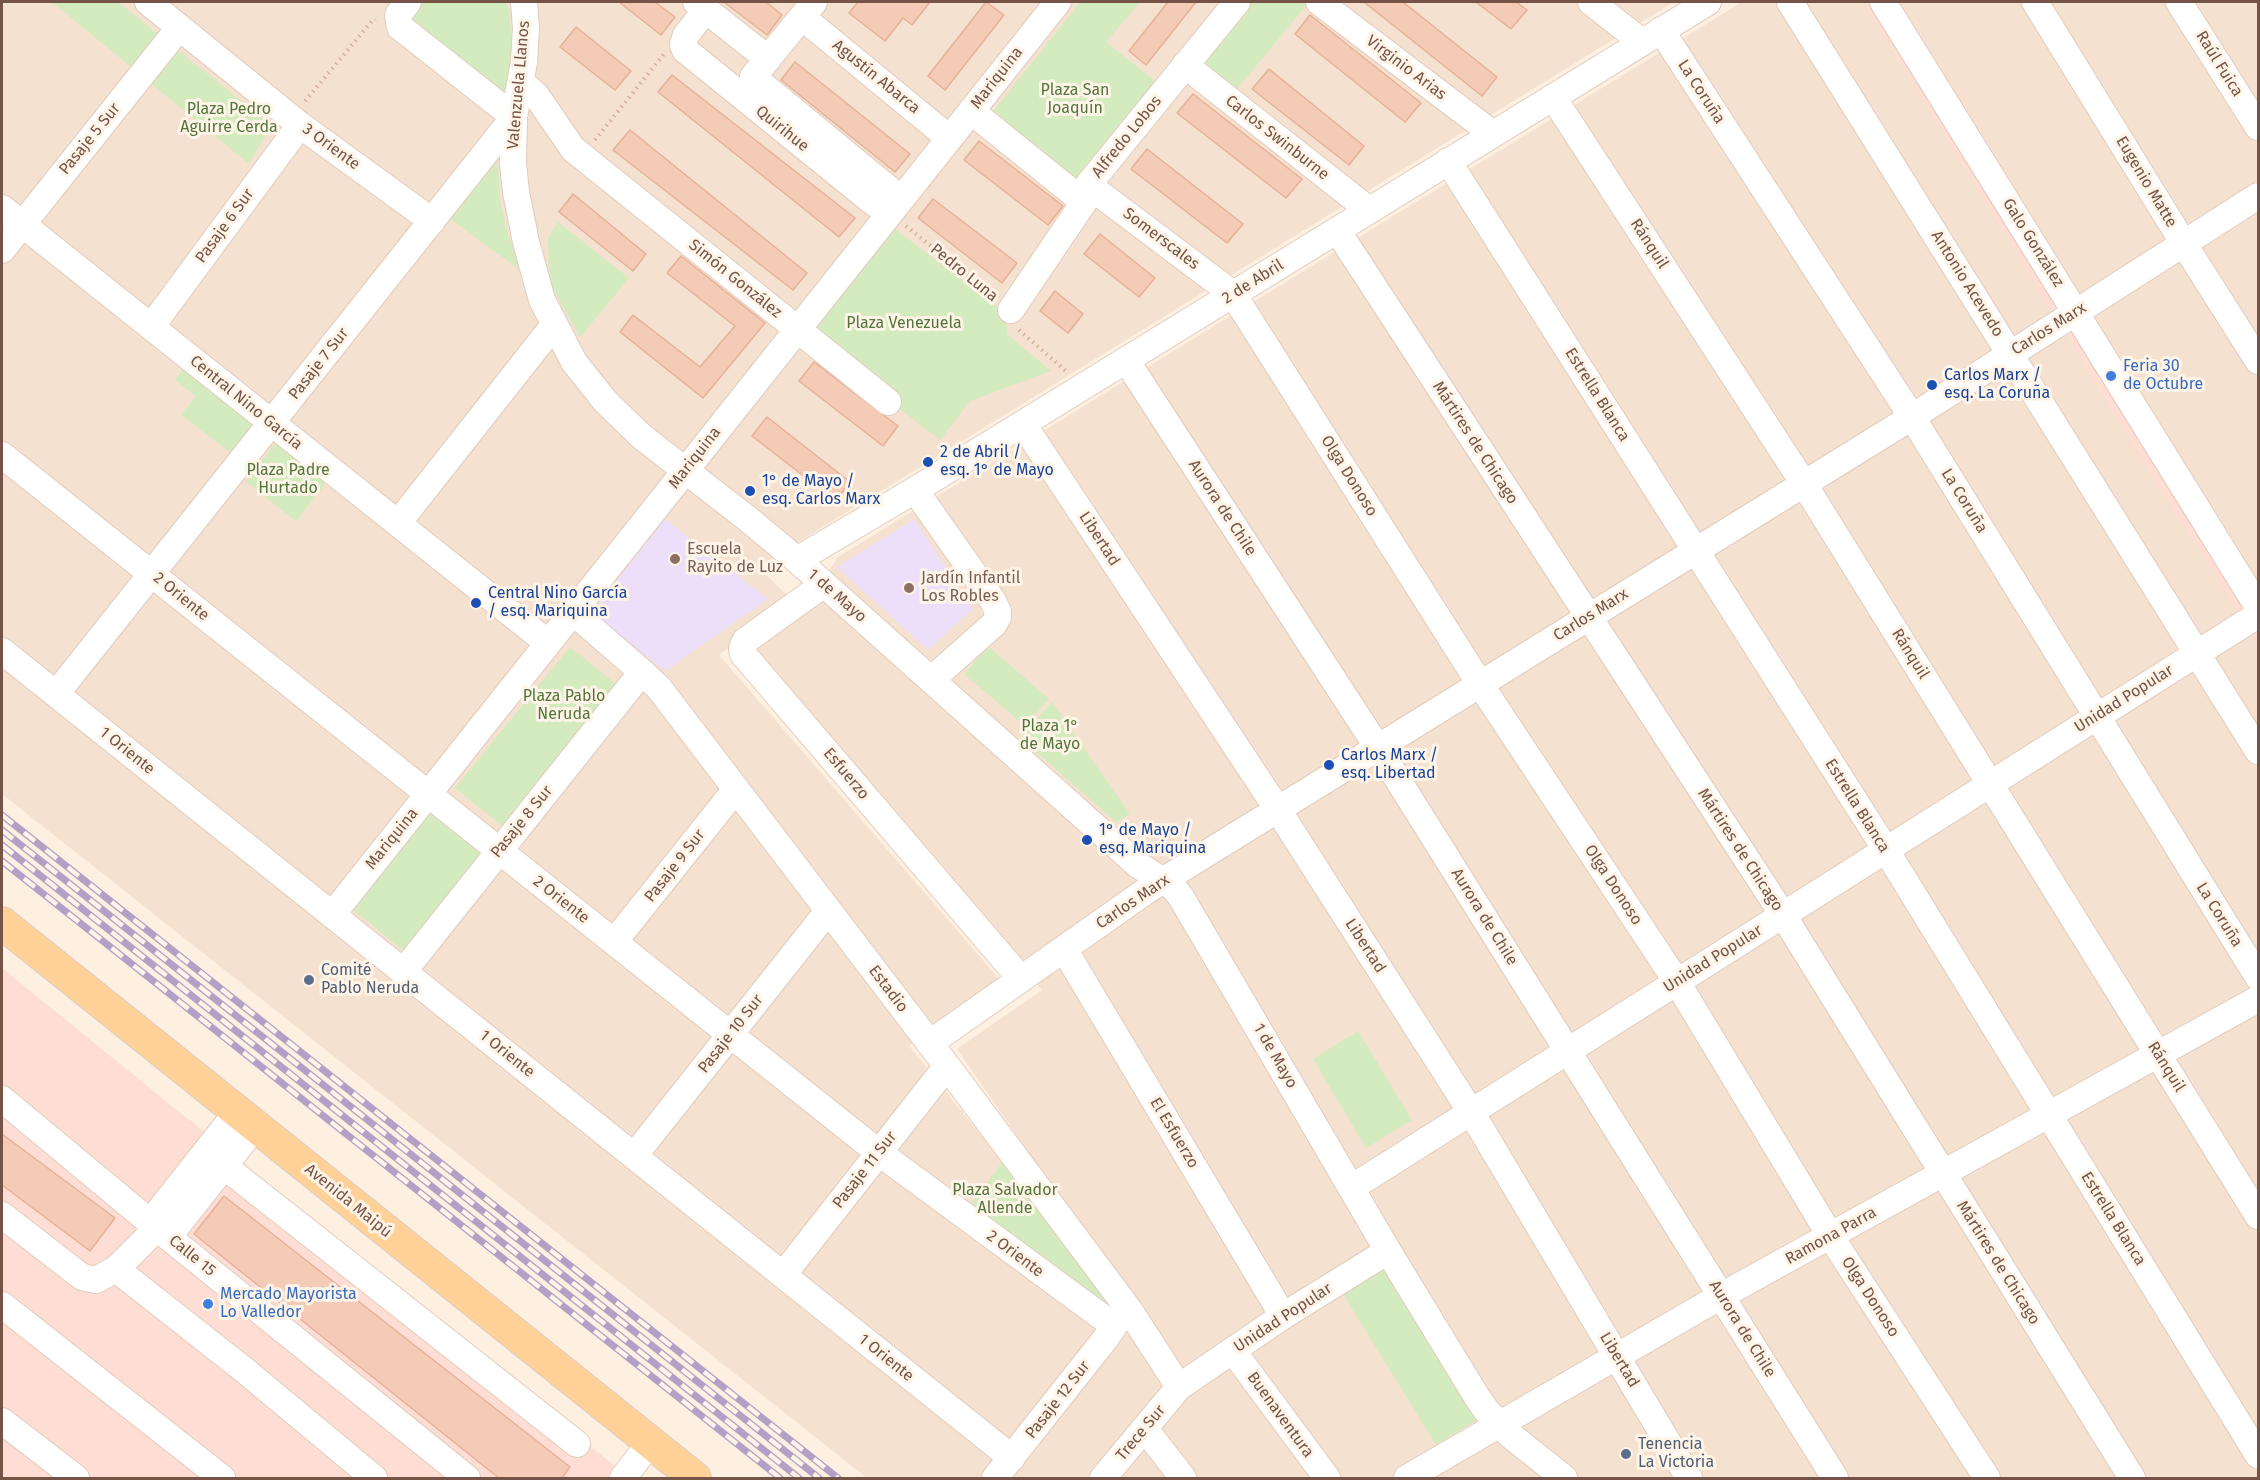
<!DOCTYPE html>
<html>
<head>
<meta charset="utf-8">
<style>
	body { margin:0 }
	#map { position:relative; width:2260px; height:1480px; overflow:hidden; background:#fdf0e1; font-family:"Fira Sans",sans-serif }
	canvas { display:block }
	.frame { position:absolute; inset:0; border:3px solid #755447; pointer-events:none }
</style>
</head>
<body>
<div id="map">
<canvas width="2260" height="1480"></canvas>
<div class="frame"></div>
</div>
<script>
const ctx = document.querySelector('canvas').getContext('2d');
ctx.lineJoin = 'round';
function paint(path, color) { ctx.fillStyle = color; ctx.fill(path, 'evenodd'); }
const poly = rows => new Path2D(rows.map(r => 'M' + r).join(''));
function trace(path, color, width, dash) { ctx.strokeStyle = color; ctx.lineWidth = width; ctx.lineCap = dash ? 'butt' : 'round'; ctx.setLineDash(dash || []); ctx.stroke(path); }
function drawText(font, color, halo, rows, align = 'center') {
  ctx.font = font + ' "Fira Sans",sans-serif'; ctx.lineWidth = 6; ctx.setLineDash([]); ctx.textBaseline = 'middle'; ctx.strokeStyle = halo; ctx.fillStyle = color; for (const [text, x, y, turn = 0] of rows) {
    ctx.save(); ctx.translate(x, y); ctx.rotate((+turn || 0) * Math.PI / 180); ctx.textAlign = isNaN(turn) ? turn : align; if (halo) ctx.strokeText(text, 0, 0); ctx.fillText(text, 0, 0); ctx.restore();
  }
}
paint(poly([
	[2,2,1674,2,758,567,793,601,719,655,1000,980,909,1046,1000,1159,1005,1159,1112,1304,1167,1387,1092,1478,867,1478,2,794],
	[1742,2,2258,2,2258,1478,1113,1478,1161,1423,1191,1393,1180,1372,957,1049,1042,990,749,651,804,610,838,557]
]), '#f5e1cf');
paint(poly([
	[1864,2,1901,2,2258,582,2258,644,2145,465],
	[2,968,215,1141,630,1478,2,1478]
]), '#feded4');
paint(poly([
	[665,519,768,599,665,671,591,613],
	[914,519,973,609,928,650,837,567]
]), '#eddef9');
paint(poly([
	[52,2,118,2,271,125,249,164],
	[416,2,507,2,510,16,513,63,500,106,398,23],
	[1080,2,1140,2,1106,42,1160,85,1080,187,991,114],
	[1240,2,1308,3,1233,94,1193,62],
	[497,152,500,199,508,234,520,270,448,217],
	[558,222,629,278,580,337,552,287,549,274,548,238],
	[891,226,1006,314,1007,334,1051,371,970,401,940,440,806,337],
	[186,366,261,423,235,456,181,415,196,396,175,380],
	[279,438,330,478,296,521,245,481],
	[988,646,1049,699,1025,726,964,674],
	[570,647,621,688,506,829,455,788],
	[1052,702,1130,814,1116,822,1020,738],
	[431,811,483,854,404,951,352,909],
	[1358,1031,1412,1120,1366,1148,1313,1059],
	[1005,1159,1112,1304,1106,1309,970,1205],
	[1383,1269,1476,1420,1436,1445,1343,1294]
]), '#d4ebbf');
const building = poly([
	[619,2,655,2,675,17,661,35,619,2],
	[724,2,766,2,782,15,767,35,724,2],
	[858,2,930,2,912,25,903,18,885,41,849,13,858,2],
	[986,2,1004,15,945,90,928,76,986,2],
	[1168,2,1196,2,1146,65,1129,51,1168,2],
	[1364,2,1403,2,1497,77,1482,96,1364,2],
	[1476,2,1516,2,1527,10,1511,29,1476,2],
	[1310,15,1421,103,1405,122,1295,34,1310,15],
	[576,27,631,71,615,90,560,47,576,27],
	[795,62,910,154,895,172,781,80,795,62],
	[1269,69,1364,146,1349,165,1252,89,1269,69],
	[672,75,855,218,839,237,658,92,672,75],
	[1193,94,1302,179,1286,198,1177,113,1193,94],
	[630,130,807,273,793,290,613,150,630,130],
	[979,141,1063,206,1048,225,964,160,979,141],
	[1147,149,1243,224,1227,243,1131,169,1147,149],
	[573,194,646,254,633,271,559,212,573,194],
	[933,199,1017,263,1002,283,918,218,933,199],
	[1100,234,1155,278,1139,297,1084,254,1100,234],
	[681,256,765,323,703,398,620,332,633,315,700,367,735,326,667,273,681,256],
	[1055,291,1083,314,1068,333,1040,311,1055,291],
	[814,362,898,426,883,446,799,381,814,362],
	[767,417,850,482,836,501,752,436,767,417],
	[2,1134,115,1218,90,1251,2,1185,2,1134],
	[224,1196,570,1467,561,1479,500,1479,194,1234,224,1196]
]);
paint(building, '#f4cbb7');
trace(building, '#e7b097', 1.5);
const minor = poly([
	[148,2,300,125,432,221],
	[524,2,526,29,524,62,514,117,513,164,516,192,526,242,542,300,574,362,605,401,641,436,748,519,797,560,1138,865,1173,887,1181,897,1388,1251,1477,1397,1486,1410,1510,1435,1564,1478],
	[696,2,768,59],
	[814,2,753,77,901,199],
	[1319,2,1493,134],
	[1591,2,1642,42],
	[1790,2,2258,751],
	[1883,2,2258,607],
	[2035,2,2184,244,2258,361],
	[2179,2,2258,127],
	[706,10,686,35,683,45,685,50,874,203,890,213],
	[802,17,949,138],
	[1661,30,1912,417,2258,977],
	[1185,65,1369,210],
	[521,82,536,95,573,149,888,402],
	[1553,97,1804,484,2258,1216],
	[971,111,1084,202],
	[1448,161,1886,850,2258,1455],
	[1088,185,1233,294,1480,684,1677,982,1831,1237,1987,1478],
	[2,208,548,643],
	[1337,230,1783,915,2132,1478],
	[2,250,179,28],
	[1011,310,1084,202,1088,185,1237,2],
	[151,327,300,125],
	[1126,360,1378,748,1835,1478],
	[1023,424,1278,810,1471,1112,1689,1478],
	[2,455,878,1152,1102,1317,1107,1320,1118,1320,1130,1311],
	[915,490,993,601,998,612,998,617,994,624,932,679],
	[398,523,554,325],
	[797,560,915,490,1708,2],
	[824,584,745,641,742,648,743,654,1021,979],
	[573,612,642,672,659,688,947,1066,1130,1311,1179,1387],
	[2,651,1012,1458],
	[56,694,514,117,400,27,398,15,408,2],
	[332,915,1058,2],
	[614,942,736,789],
	[1064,949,1283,1316],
	[403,972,642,672],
	[930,1043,1146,891,1912,417,2258,196],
	[2,1099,157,1228,467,1478],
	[634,1156,828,911],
	[224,1166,577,1444],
	[1351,1188,2258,615],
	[2,1215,82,1277,96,1280,116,1269,243,1369,374,1478],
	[157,1228,177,1226,255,1127],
	[116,1269,157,1228,159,1211,237,1112],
	[783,1275,947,1066],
	[2,1305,222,1478],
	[1233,1351,1327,1478],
	[2,1421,76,1478],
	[1145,1429,1183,1478],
	[623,1478,650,1443],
	[995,1478,1106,1338,1118,1320],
	[1103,1478,1179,1387,1283,1316,1388,1251],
	[1407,1478,1721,1296,2258,999]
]);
const major = poly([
	[2,923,695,1478]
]);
trace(minor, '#e2ccbc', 28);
trace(major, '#d8cfcb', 34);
trace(poly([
	[305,101,372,21,376,20],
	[595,140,664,54],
	[906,226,994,296],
	[1019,330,1067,372]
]), '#d8af9b', 4, [1.5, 4.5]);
trace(minor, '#fff', 26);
trace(major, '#ffd196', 32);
const rail = poly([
	[2,815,838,1478],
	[2,830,819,1478],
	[2,845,799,1478],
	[2,861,780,1478]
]);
trace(rail, '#b2a0c6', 7);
trace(rail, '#fff4e8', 4.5, [14]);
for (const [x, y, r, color] of [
	[2111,376,6,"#3f7fe0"],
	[1932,385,6,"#1a4fb4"],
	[928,462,6,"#1a4fb4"],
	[750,491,6,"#1a4fb4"],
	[675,559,6,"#8d6e63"],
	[909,588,6,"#8d6e63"],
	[476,603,6,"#1a4fb4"],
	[1329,765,6,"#1a4fb4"],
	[1087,840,6,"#1a4fb4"],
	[309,980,6,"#5c6f8a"],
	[208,1304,6,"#3f7fe0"],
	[1626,1454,6,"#5c6f8a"]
]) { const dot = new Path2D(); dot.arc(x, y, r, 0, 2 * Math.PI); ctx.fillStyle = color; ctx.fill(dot); trace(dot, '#fff4e8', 2); }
drawText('16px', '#755447', '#fff4e8', [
	["Raúl Fuica",2219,64,58],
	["Virginio Arias",1406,68,37],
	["Agustín Abarca",876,77,39],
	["Mariquina",997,78,-52],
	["Valenzuela Llanos",519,85,-85],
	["La Coruña",1701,92,57],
	["Quirihue",782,129,39],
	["Alfredo Lobos",1127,137,-51],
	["Carlos Swinburne",1277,138,38],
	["Pasaje 5 Sur",90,139,-51],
	["3 Oriente",331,147,36],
	["Eugenio Matte",2146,182,59],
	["Pasaje 6 Sur",225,226,-54],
	["Somerscales",1161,239,37],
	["Galo González",2033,243,58],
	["Ránquil",1649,244,57],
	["Pedro Luna",964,273,39],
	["Simón González",735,279,39],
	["2 de Abril",1253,282,-32],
	["Antonio Acevedo",1967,284,58],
	["Carlos Marx",2049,329,-32],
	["Pasaje 7 Sur",319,364,-52],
	["Estrella Blanca",1597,395,58],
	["Central Nino García",246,403,39],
	["Mártires de Chicago",1475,443,57],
	["Mariquina",695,458,-52],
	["Olga Donoso",1349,476,58],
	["La Coruña",1964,501,58],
	["Aurora de Chile",1222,508,57],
	["Libertad",1099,539,57],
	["1 de Mayo",837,596,41],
	["2 Oriente",181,597,39],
	["Carlos Marx",1591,615,-32],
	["Ránquil",1910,654,58],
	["Unidad Popular",2124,699,-32],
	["1 Oriente",127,751,39],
	["Esfuerzo",846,774,50],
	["Estrella Blanca",1857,806,58],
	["Pasaje 8 Sur",522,822,-51],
	["Mariquina",392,839,-51],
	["Mártires de Chicago",1740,850,57],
	["Pasaje 9 Sur",675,866,-52],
	["Olga Donoso",1613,885,57],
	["2 Oriente",561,900,38],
	["Carlos Marx",1133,902,-34],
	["La Coruña",2219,915,58],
	["Aurora de Chile",1484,917,58],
	["Libertad",1365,946,57],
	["Unidad Popular",1713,959,-32],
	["Estadio",888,989,53],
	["Pasaje 10 Sur",731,1034,-52],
	["1 Oriente",507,1054,39],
	["1 de Mayo",1275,1056,60],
	["Ránquil",2166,1067,58],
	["El Esfuerzo",1174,1133,59],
	["Pasaje 11 Sur",865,1170,-52],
	["Avenida Maipú",348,1201,39],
	["Estrella Blanca",2113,1219,58],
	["Ramona Parra",1831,1236,-29],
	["2 Oriente",1015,1254,37],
	["Calle 15",192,1256,39],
	["Mártires de Chicago",1998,1263,58],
	["Olga Donoso",1870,1297,57],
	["Unidad Popular",1283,1318,-33],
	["Aurora de Chile",1742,1329,58],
	["1 Oriente",886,1358,39],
	["Libertad",1619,1360,59],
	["Pasaje 12 Sur",1058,1400,-52],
	["Buenaventura",1280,1415,54],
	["Trece Sur",1141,1433,-50]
]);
drawText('16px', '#51763c', '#fff4e8', [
	["Plaza San",1075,91],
	["Joaquín",1075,109],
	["Plaza Pedro",229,110],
	["Aguirre Cerda",229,128],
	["Plaza Venezuela",904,324],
	["Plaza Padre",288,471],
	["Hurtado",288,489],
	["Plaza Pablo",564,697],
	["Neruda",564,715],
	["Plaza 1°",1050,727],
	["de Mayo",1050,745],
	["Plaza Salvador",1005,1191],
	["Allende",1005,1209]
]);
drawText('16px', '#366cbe', '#fff4e8', [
	["Feria 30",2123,367],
	["de Octubre",2123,385],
	["Mercado Mayorista",220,1295],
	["Lo Valledor",220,1313]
], 'left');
drawText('16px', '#164399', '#fff4e8', [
	["Carlos Marx /",1944,376],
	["esq. La Coruña",1944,394],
	["2 de Abril /",940,453],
	["esq. 1° de Mayo",940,471],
	["1° de Mayo /",762,482],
	["esq. Carlos Marx",762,500],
	["Central Nino García",488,594],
	["/ esq. Mariquina",488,612],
	["Carlos Marx /",1341,756],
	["esq. Libertad",1341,774],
	["1° de Mayo /",1099,831],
	["esq. Mariquina",1099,849]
], 'left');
drawText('16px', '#785e54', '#fff4e8', [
	["Escuela",687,550],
	["Rayito de Luz",687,568],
	["Jardín Infantil",921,579],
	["Los Robles",921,597]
], 'left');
drawText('16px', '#4e5e75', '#fff4e8', [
	["Comité",321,971],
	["Pablo Neruda",321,989],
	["Tenencia",1638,1445],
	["La Victoria",1638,1463]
], 'left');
</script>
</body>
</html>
